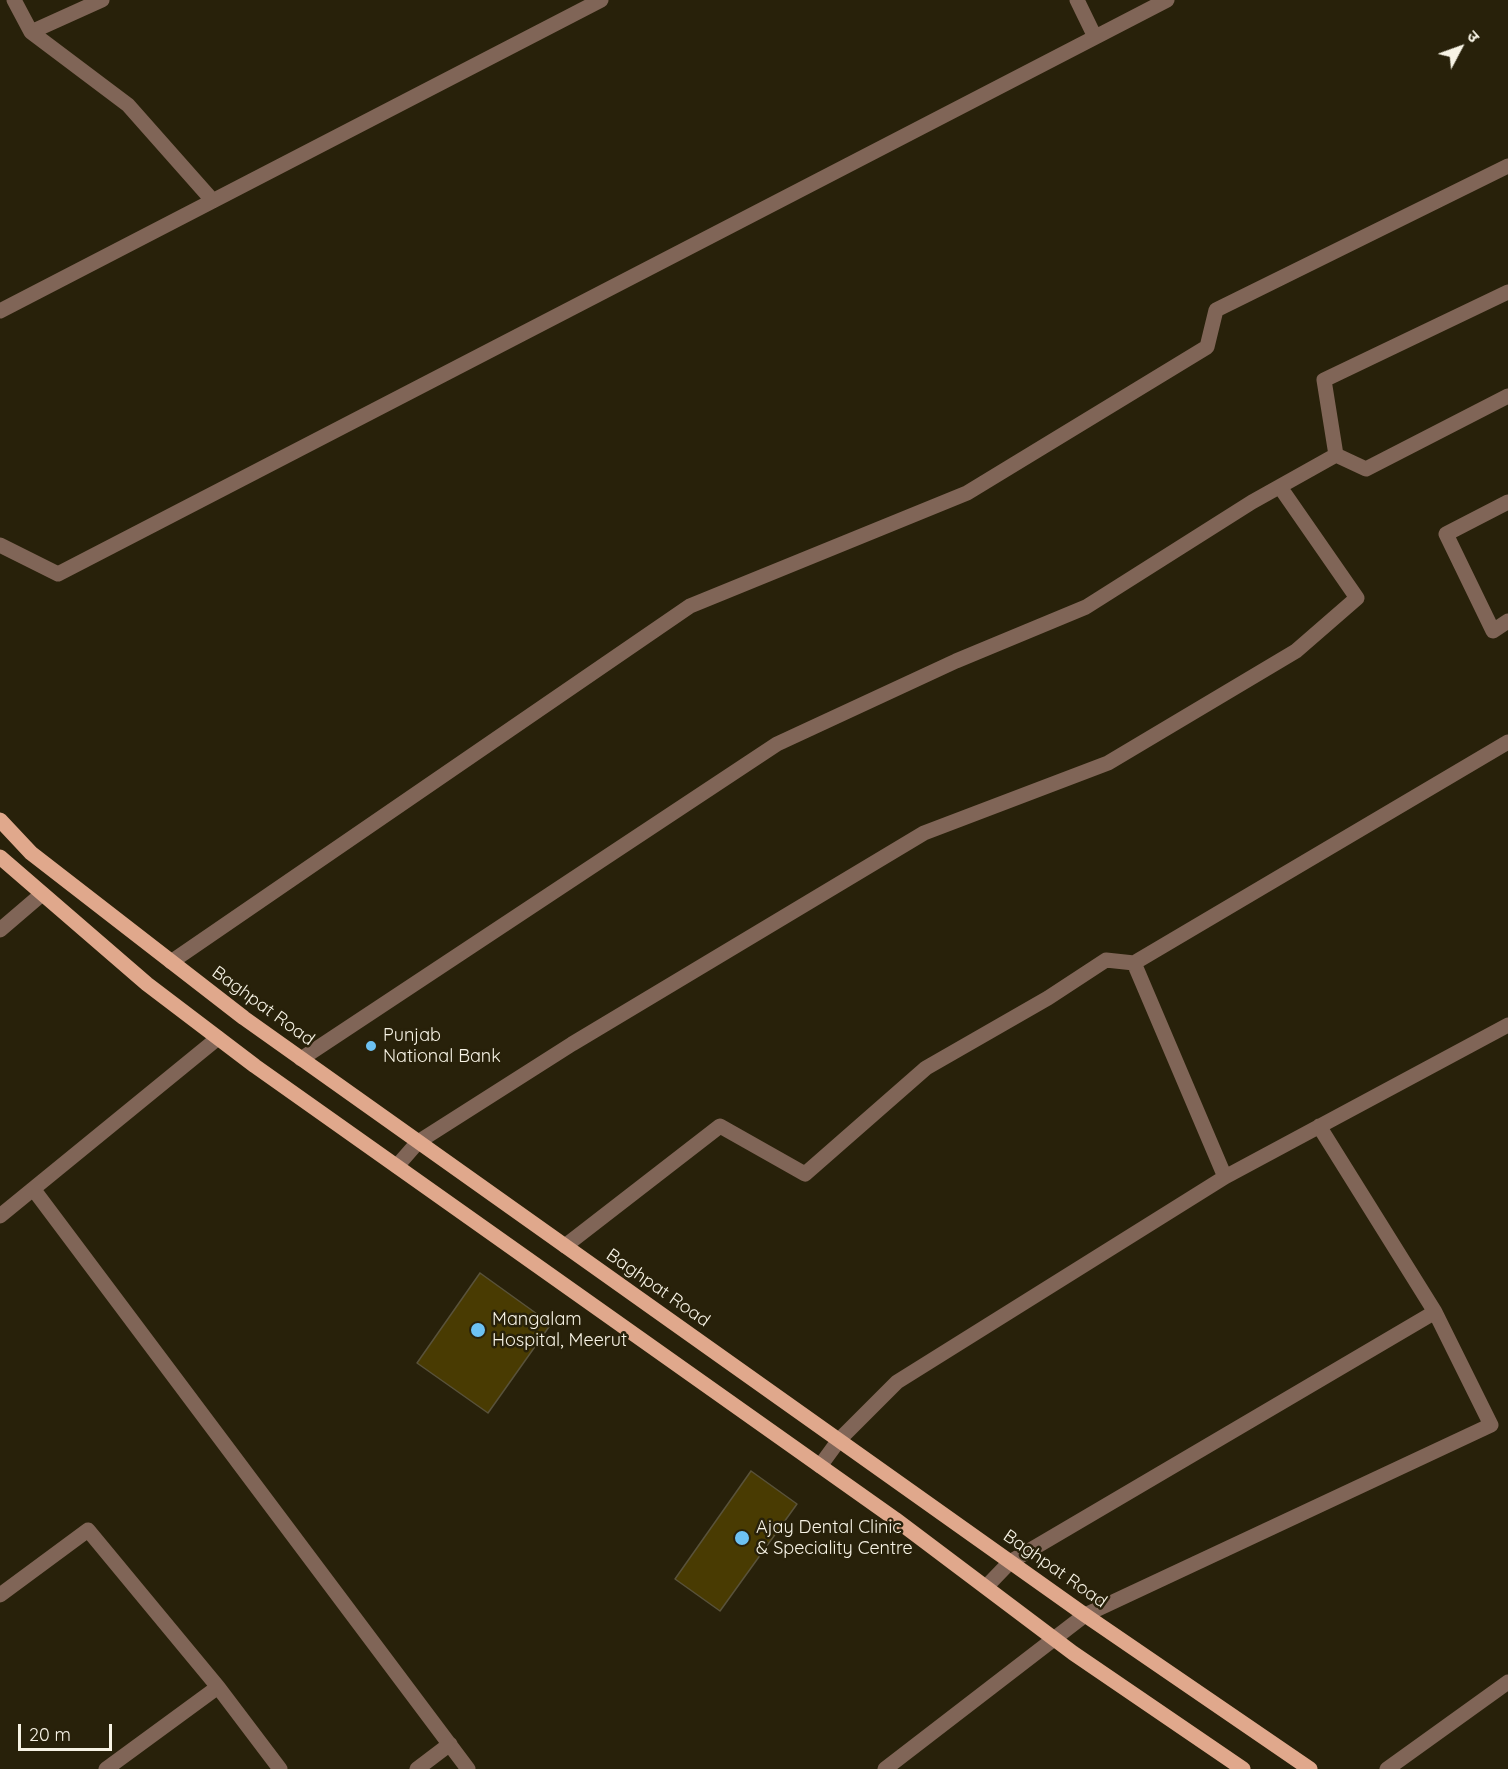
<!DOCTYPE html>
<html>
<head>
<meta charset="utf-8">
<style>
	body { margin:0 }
	#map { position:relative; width:1508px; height:1769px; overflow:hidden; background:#28210a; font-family:Quicksand,"Noto Sans Devanagari",sans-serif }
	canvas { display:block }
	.north { position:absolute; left:1430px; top:18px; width:60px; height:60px; -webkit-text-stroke:4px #28210a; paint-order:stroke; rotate:49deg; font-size:16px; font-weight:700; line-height:24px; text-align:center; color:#f7f3e5 }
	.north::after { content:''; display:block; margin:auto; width:21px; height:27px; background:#f7f3e5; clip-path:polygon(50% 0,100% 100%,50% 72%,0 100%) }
	.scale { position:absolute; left:18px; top:1724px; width:94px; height:27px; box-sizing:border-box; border:3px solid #f7f3e5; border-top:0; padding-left:8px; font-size:18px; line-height:21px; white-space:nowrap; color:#f7f3e5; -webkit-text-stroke:4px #28210a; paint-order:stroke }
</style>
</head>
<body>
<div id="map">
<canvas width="1508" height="1769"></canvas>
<div class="north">उ</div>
<div class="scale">20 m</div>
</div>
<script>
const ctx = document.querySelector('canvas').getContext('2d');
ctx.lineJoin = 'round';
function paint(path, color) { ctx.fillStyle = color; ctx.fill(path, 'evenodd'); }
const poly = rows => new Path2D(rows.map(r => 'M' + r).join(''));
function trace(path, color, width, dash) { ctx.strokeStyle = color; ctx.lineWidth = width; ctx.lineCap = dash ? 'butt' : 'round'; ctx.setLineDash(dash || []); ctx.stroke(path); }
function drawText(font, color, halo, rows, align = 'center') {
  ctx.font = font + ' Quicksand,sans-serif'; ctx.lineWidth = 5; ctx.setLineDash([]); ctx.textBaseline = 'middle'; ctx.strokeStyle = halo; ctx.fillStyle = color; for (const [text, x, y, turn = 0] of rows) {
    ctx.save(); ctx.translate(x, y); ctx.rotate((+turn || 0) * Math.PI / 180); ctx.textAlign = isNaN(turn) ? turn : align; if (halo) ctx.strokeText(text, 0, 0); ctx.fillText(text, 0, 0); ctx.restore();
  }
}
const building = poly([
	[480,1273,551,1324,488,1413,417,1363,480,1273],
	[751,1471,797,1504,720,1611,675,1579,751,1471]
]);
paint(building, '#493b02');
trace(building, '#59523a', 1.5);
trace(poly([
	[14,0,31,32,128,105,213,201],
	[1077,0,1095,37],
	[31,32,102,0],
	[0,311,601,0],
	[1336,455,1366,469,1508,396],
	[1508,502,1446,534,1493,631,1508,621],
	[0,545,58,574,1167,0],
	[0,930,42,894],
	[171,962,690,606,967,493,1207,347,1216,310,1508,166],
	[301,1059,777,744,956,661,1086,607,1252,502,1336,455,1324,380,1508,292],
	[397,1166,418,1142,572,1044,924,833,1108,763,1296,651,1357,598,1280,487],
	[1225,1177,1134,963,1508,742],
	[34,1190,468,1769],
	[0,1216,218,1038],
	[565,1246,720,1126,805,1174,926,1068,1048,998,1106,960,1134,963],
	[820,1466,839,1440,897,1382,1225,1177,1508,1025],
	[986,1587,1010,1562,1435,1312,1319,1126],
	[0,1595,88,1530,218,1687],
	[106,1769,218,1687,280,1769],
	[417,1769,450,1744],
	[885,1769,1085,1615,1491,1425,1435,1312],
	[1387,1769,1508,1682]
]), '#806557', 15);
trace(poly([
	[0,820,31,853,244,1018,1085,1615,1310,1769],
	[0,857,147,984,255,1066,895,1519,1073,1653,1243,1769]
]), '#e0a88c', 15);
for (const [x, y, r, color] of [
	[371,1046,6,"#6dc2f3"],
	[478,1330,8,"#6dc2f3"],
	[742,1538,8,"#6dc2f3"]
]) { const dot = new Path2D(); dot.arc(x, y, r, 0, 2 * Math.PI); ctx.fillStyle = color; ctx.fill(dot); trace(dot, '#28210a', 2); }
drawText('18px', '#f7f3e5', '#28210a', [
	["Baghpat Road",263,1006,36],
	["Baghpat Road",658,1288,35],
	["Baghpat Road",1055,1569,35]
]);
drawText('18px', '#f7f3e5', '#28210a', [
	["Punjab",383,1036],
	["National Bank",383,1057],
	["Mangalam",492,1320],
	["Hospital, Meerut",492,1341],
	["Ajay Dental Clinic",756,1528],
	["& Speciality Centre",756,1549]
], 'left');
</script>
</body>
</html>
